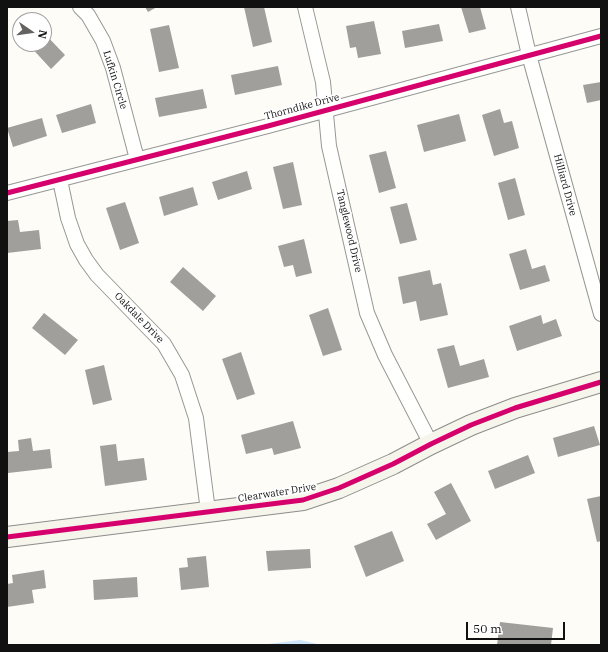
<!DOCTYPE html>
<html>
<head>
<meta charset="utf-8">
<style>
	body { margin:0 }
	#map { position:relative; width:608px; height:652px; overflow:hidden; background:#fdfcf7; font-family:"IBM Plex Serif",serif }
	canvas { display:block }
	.frame { position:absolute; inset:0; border:8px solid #111; pointer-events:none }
	.north { position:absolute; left:12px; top:12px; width:40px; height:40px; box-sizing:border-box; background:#fff; border:1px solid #a0a0a0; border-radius:50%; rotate:103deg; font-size:11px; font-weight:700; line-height:16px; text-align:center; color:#111 }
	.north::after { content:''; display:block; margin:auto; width:14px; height:18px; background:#646362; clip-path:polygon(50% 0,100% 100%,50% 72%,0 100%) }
	.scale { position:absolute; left:466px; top:622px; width:99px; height:18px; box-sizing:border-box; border:2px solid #111; border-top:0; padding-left:5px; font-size:12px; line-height:14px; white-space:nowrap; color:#111; -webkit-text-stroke:3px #fff; paint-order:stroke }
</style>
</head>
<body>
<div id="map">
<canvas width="608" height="652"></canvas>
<div class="frame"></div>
<div class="north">N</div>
<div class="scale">50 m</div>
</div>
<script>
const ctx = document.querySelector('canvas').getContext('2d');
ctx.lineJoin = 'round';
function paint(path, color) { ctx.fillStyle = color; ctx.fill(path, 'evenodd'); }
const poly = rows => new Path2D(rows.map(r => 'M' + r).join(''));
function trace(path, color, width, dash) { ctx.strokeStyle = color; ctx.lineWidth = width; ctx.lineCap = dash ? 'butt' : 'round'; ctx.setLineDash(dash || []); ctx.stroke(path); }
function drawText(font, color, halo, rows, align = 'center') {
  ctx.font = font + ' "IBM Plex Serif",serif'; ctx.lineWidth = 4; ctx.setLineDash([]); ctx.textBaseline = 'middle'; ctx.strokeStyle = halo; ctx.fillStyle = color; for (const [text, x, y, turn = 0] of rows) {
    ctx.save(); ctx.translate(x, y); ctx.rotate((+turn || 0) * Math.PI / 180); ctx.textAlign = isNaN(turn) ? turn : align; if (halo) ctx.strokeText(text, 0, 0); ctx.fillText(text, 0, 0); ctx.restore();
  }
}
paint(poly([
	[300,640,322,645,252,645,268,644]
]), '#cde5f8');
paint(poly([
	[145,7,157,7,148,12],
	[244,7,264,7,272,42,253,47],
	[461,7,480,7,486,29,469,33],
	[374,21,381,54,358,58,356,47,350,48,346,26],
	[439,24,443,41,405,48,402,31],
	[169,25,179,68,159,72,150,29],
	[44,33,65,55,51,69,28,44,44,44],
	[278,66,282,85,235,95,231,75],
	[601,82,601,100,587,103,583,85],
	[203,89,207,108,159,117,155,98],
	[91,104,96,123,62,133,56,115],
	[500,109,504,123,512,121,519,148,494,156,482,115],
	[459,114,466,141,424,152,417,125],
	[42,118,47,136,13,147,7,128],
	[386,151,396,188,379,193,369,155],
	[293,162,302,205,283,209,273,167],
	[247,171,252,189,218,200,212,182],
	[515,178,525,215,508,220,498,183],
	[193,187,198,205,164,216,159,197],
	[125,202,139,243,120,250,106,208],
	[407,203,417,240,400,244,390,207],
	[18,220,20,232,39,230,41,249,7,253,7,221],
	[304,239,312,273,296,277,293,265,284,267,278,246],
	[526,249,532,269,545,265,550,281,520,290,509,254],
	[183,267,216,296,203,311,170,282],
	[430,270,433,285,441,283,448,315,420,321,416,301,403,304,398,277],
	[328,308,342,350,323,356,309,315],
	[44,313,78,340,65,355,32,328],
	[541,315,543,324,556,319,562,336,517,351,509,326],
	[454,345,460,366,484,359,489,377,448,388,437,349],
	[241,352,255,394,237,400,222,359],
	[104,365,112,400,93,405,85,370],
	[293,421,301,448,274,455,272,448,246,454,241,435],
	[594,426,600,445,558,457,553,438],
	[31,438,33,451,50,449,52,468,8,473,7,452,19,451,18,440],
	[116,444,118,461,144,458,147,480,105,486,100,446],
	[528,455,535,473,495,489,488,471],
	[451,483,471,521,436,540,427,524,446,514,434,492],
	[601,496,601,541,597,542,587,499],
	[392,531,404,561,366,577,354,546],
	[310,549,311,568,268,571,266,551],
	[206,556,209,587,181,590,179,568,188,567,187,558],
	[44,570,46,588,32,590,34,603,7,607,7,584,13,583,12,575],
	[137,577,138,597,94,600,93,580],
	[500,622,553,628,551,645,497,645]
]), '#a19f9c');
const street = poly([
	[80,7,88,15,103,41,113,68,137,159],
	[305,7,323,82,329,146,367,313,385,355,431,444],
	[518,7,529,55,601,314],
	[60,180,68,218,77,244,86,260,97,275,164,344,182,375,196,418,208,511],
	[7,193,268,126,601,36]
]);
const secondary = poly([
	[7,537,303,500,339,488,393,464,431,444,471,425,515,408,601,382]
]);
trace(street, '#979795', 16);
trace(secondary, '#8e8d8b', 22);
trace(street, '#fffffe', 14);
trace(secondary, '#f6f5eb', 20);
trace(poly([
	[7,193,268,126,601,36],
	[7,537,303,500,339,488,393,464,431,444,471,425,515,408,601,382]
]), '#d6006c', 5);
drawText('10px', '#111', '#fff', [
	["Lufkin Circle",115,80,73],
	["Thorndike Drive",302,107,-15],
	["Hilliard Drive",565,185,75],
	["Tanglewood Drive",349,231,77],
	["Oakdale Drive",139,318,46],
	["Clearwater Drive",277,493,-9]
]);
</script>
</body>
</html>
